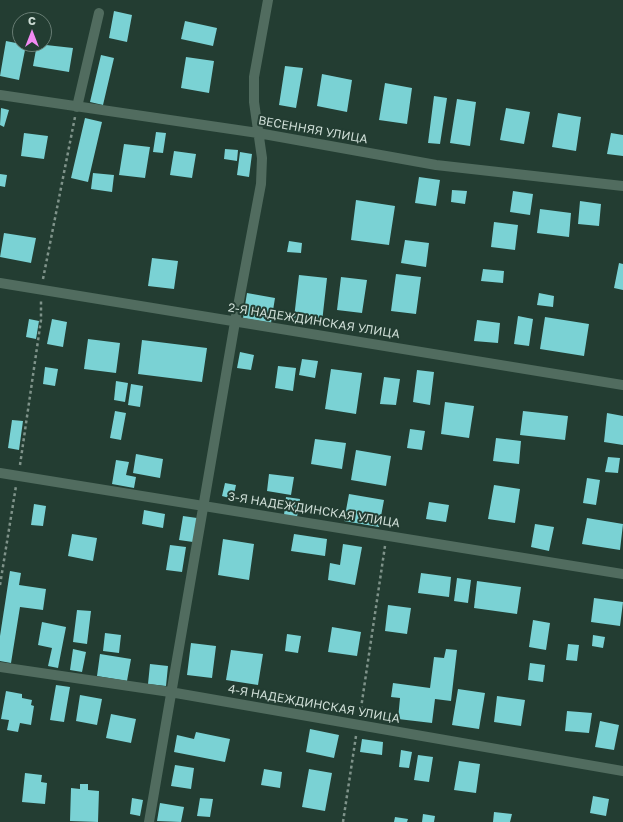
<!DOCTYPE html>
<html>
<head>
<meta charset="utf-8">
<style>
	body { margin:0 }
	#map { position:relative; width:623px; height:822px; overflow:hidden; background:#233d32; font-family:"Golos Text",sans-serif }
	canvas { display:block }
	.north { position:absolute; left:12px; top:12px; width:40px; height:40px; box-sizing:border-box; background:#233d32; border:1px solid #687d74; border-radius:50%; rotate:0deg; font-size:11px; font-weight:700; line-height:16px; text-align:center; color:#cfded7 }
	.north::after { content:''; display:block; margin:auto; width:14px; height:18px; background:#f28af2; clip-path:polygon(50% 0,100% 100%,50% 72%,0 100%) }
</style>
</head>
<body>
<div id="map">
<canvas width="623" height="822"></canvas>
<div class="north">С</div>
</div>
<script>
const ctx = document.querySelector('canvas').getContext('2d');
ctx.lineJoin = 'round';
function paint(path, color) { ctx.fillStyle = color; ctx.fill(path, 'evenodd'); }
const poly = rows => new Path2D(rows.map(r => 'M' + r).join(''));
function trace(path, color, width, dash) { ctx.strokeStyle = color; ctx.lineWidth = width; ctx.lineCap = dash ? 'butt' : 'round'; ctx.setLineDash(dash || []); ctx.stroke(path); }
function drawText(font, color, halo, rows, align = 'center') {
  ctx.font = font + ' "Golos Text",sans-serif'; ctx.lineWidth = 4; ctx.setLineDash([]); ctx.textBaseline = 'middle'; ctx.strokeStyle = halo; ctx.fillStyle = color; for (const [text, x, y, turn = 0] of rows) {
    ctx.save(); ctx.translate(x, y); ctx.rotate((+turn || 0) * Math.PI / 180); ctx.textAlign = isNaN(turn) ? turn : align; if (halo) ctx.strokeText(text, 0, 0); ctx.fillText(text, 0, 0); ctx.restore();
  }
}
paint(poly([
	[114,11,132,15,127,42,109,38],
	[185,21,217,28,213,46,181,39],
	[6,41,26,45,19,80,0,76],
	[37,44,73,48,69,72,33,66],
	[101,55,114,58,103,105,90,102],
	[186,57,214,61,209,93,181,88],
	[285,66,303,68,296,108,279,105],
	[322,74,352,80,347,112,317,106],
	[385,83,412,88,407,124,379,120],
	[434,96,447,98,440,144,428,143],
	[457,99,476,102,470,146,450,143],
	[1,108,9,110,4,127,0,125],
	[506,108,530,112,524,144,500,140],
	[558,113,581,117,576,151,552,147],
	[85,118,102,122,88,182,71,178],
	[156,132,166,133,163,153,153,152],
	[24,133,48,136,44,159,21,156],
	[611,133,623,135,623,156,607,154],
	[124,144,150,147,145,178,119,175],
	[225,149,238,150,237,161,224,159],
	[174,151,196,154,192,178,170,175],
	[240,152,252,154,249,177,237,175],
	[93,173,114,175,112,192,91,189],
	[0,174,7,175,5,187,0,186],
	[419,177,440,180,436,206,415,203],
	[452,190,467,191,465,204,451,202],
	[513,191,533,194,530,215,510,212],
	[356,200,395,206,389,245,351,240],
	[580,201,601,204,599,226,578,224],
	[540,209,571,213,569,237,537,233],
	[494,222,518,225,515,250,491,247],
	[4,233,36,238,31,263,0,257],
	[405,240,429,243,426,267,401,263],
	[289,241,302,243,301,253,287,252],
	[152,258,178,261,174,289,148,286],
	[619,263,623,264,623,290,614,288],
	[483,269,504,271,503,283,481,281],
	[396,274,421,277,416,314,391,311],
	[299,275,327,278,322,322,294,318],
	[341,277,367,280,362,313,337,310],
	[247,293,275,298,271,323,243,318],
	[539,293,554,296,553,307,537,305],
	[518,316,533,319,529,346,514,344],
	[545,317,589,324,584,356,540,349],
	[29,319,39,321,36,339,26,337],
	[52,319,67,322,63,347,47,344],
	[477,320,500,323,498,343,474,341],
	[88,339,120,343,116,373,84,369],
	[142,340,207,348,202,382,138,374],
	[240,352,254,355,251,370,237,368],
	[302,359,318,361,315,378,299,375],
	[278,366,296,368,293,391,275,388],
	[45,367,58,369,55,386,43,384],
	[331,369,362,373,356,414,325,409],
	[417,370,434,372,430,405,413,402],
	[384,377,400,379,396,405,380,404],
	[116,381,128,383,125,402,114,400],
	[131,384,143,386,140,407,128,405],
	[445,402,474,406,469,438,441,434],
	[115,411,126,413,121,440,110,438],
	[523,411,568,416,565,440,520,435],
	[607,413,623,416,623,445,604,442],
	[12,420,23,421,19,450,8,448],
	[410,429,425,431,422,450,407,448],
	[496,438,521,441,519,464,493,461],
	[315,439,346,443,342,469,311,464],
	[356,450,391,456,386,486,351,480],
	[136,454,163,459,160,478,133,473],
	[608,457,620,458,618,473,605,472],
	[116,460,129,462,126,475,136,477,134,488,112,484],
	[269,474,294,477,291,495,267,491],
	[587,478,600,480,596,505,583,503],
	[225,483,236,485,233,499,222,496],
	[494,485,520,489,515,523,488,519],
	[349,494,384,500,379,527,344,521],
	[286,497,300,499,297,517,284,515],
	[429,502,449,505,446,522,426,519],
	[34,504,46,506,43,526,31,525],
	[144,510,165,514,163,528,142,524],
	[183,516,197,518,193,542,179,540],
	[587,518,623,524,620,550,582,544],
	[535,524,554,527,549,551,531,547],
	[72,534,97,538,93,561,68,556],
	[294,534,327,539,325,556,291,551],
	[223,539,254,544,249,580,218,575],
	[343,544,362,547,355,585,328,580,330,563,340,565],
	[170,545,186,547,182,572,166,570],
	[10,571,21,573,19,585,46,589,43,610,20,607,11,663,0,661,0,636],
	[421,573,451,577,449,597,418,593],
	[457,578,471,580,468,603,454,601],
	[477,581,521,587,517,614,474,608],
	[594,598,623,602,620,626,591,622],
	[388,605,411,608,407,634,385,631],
	[77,610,91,611,87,644,73,642],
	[533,620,550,623,546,650,529,647],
	[42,622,66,627,58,668,48,666,52,648,38,645],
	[332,627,361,632,357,656,328,652],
	[105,633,121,635,119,653,103,651],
	[287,634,301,636,298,653,285,651],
	[593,635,605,637,603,648,592,646],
	[191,643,216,646,212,678,187,675],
	[568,644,579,645,577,661,566,660],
	[73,649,86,652,82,672,70,670],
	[446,649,457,650,451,701,435,699,432,723,398,719,400,698,391,697,393,683,430,688,434,657,444,658],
	[231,650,263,654,258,685,226,680],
	[100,654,131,659,127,681,97,676],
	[530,663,545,665,543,682,528,680],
	[150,664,168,666,166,686,148,684],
	[56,685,70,687,64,722,50,720],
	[458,689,485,693,479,729,452,725],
	[6,691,22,694,22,698,32,700,31,705,34,706,31,725,20,723,18,732,7,730,9,720,1,719],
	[80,695,102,699,97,725,76,721],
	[497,696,525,700,521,726,494,722],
	[567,711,592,713,589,733,565,731],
	[111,714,136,719,131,743,106,738],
	[600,721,619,725,614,750,595,747],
	[310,729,339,735,334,758,306,752],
	[196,732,230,739,225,762,174,752,177,735,194,739],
	[362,739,383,742,382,755,360,752],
	[401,750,412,752,409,768,399,767],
	[418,755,433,757,429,782,414,780],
	[459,761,480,764,476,793,454,790],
	[175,765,194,768,191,789,171,786],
	[264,769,282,772,280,788,261,785],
	[309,769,332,773,325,811,302,807],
	[25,773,42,775,41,782,47,783,45,804,22,802],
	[80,784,88,784,88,790,99,791,98,822,70,821,71,788,80,789],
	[593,796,609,799,606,816,590,813],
	[132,798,143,800,140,816,130,814],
	[200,798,213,799,210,817,197,816],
	[160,803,184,807,181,822,157,821],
	[494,812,512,814,510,822,493,822],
	[423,814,435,816,434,822,422,822],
	[395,817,408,819,407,822,394,822]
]), '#7ad2d4');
trace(poly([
	[43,279,75,117],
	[20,465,41,320,41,300],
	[0,585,16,486],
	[360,715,385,546],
	[343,822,356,736]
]), '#7f938a', 2.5, [3, 3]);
trace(poly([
	[0,95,258,133,436,165,623,186],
	[77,107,99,13],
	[0,283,623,385],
	[0,473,623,574],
	[0,667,170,692,623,771],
	[149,822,235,322,261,184,262,158,254,102,254,77,268,0]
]), '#516c5f', 10);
drawText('12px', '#cfded7', '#233d32', [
	["ВЕСЕННЯЯ УЛИЦА",313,130,10],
	["2-Я НАДЕЖДИНСКАЯ УЛИЦА",314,321,9],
	["3-Я НАДЕЖДИНСКАЯ УЛИЦА",314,510,9],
	["4-Я НАДЕЖДИНСКАЯ УЛИЦА",314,704,10]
]);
</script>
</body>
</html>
